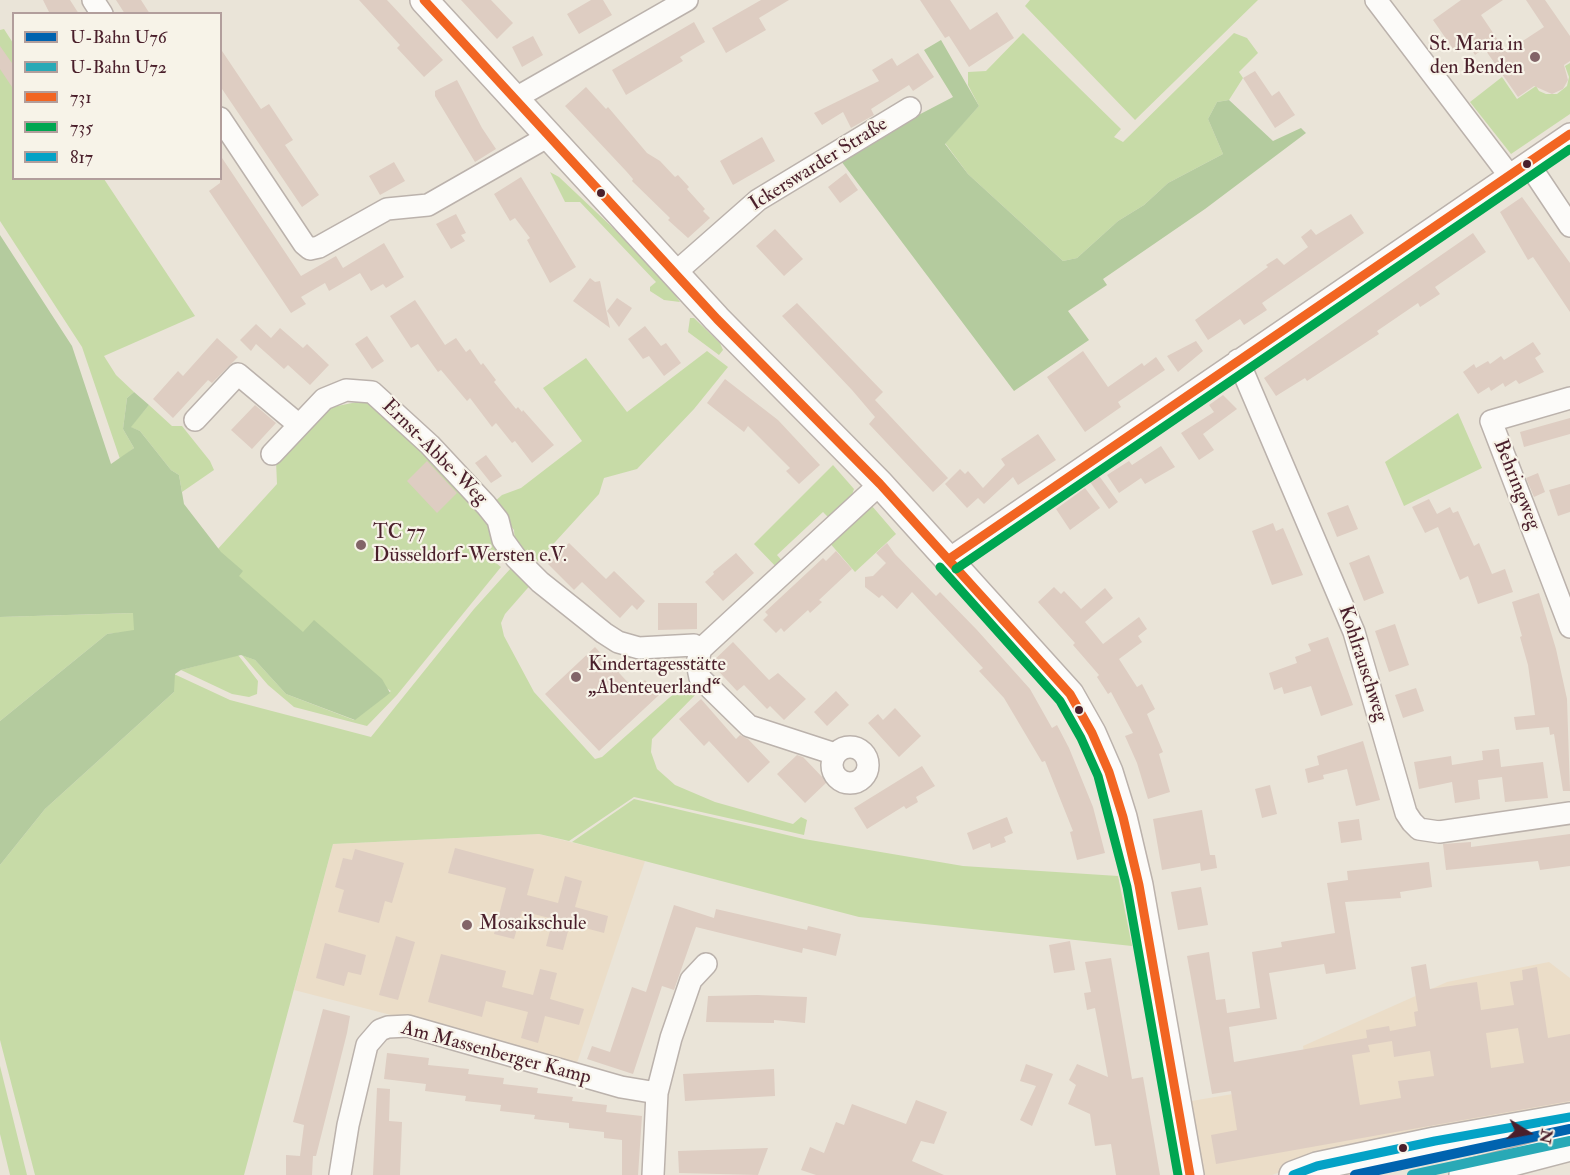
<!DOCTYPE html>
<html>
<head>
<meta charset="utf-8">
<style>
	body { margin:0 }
	#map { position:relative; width:1570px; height:1175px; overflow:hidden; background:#eae4d8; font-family:"IM FELL Double Pica",serif }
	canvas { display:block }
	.legend { position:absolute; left:12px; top:12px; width:210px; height:168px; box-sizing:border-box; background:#f7f3e8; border:2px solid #b29e9c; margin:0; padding:8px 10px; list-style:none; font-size:18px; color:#4a1f2b }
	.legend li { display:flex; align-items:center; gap:12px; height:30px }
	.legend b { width:30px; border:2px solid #b29e9c }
	.north { position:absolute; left:1498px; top:1103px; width:60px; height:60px; -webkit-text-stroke:4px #f7f3e8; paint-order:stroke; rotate:101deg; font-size:16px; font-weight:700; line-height:24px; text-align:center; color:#4a1f2b }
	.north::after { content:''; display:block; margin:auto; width:21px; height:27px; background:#4a1f2b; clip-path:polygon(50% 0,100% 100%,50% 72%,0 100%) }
</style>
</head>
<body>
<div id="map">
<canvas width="1570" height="1175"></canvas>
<ul class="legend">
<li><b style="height:8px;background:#0063af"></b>U-Bahn U76</li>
<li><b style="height:8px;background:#29a9b6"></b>U-Bahn U72</li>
<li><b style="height:8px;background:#f26522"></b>731</li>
<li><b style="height:8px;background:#00a651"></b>735</li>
<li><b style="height:8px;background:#04a2c6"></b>817</li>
</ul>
<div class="north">N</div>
</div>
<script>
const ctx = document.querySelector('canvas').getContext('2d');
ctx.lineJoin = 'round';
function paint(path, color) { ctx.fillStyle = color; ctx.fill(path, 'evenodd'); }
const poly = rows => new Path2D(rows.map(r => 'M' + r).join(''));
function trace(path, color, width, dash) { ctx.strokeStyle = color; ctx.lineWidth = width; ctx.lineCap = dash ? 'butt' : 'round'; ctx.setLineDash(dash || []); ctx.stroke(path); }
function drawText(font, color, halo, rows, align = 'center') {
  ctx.font = font + ' "IM FELL Double Pica",serif'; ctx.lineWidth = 4.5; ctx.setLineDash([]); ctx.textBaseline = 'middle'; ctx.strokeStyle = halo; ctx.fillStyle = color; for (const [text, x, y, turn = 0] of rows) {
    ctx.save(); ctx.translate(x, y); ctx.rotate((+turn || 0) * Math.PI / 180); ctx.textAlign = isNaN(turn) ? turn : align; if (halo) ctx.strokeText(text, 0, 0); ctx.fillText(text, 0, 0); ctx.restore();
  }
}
paint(poly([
	[539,834,645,861,577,1063,294,990,333,844],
	[1549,962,1570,978,1570,1111,1314,1159,1272,1175,1193,1175,1180,1103,1309,1081,1303,1046,1447,982]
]), '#ebddc8');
paint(poly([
	[1030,0,1258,0,1135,120,1025,6],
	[4,29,13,43,14,178,104,179,195,316,104,356,116,375,134,392,127,398,123,429,134,448,120,459,82,347,0,221,0,30],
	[1023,33,1121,129,1114,137,1123,142,1234,33,1247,38,1258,53,1239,72,1243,78,1229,100,1217,102,1208,119,1223,154,1168,183,1144,205,1118,221,1077,258,1063,261,968,174,945,143,979,106,968,85,968,72,986,71],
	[1570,63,1570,114,1511,154,1470,102,1502,77,1517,99,1536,86,1539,91,1546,94,1557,94,1567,86,1569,77,1565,66],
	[550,172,559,177,612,227,669,286,680,302,664,300,650,291,650,287,656,282,580,202,565,202],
	[690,318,694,318,720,343,723,350,719,355,688,332],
	[707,351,728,367,694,409,637,469,604,478,599,494,535,564,515,546,514,530,492,504,502,495,521,488,582,441,543,388,586,358,627,412],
	[376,398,429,447,502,543,496,563,501,567,397,695,367,726,294,707,268,685,242,655,255,660,286,694,354,720,391,691,301,636,234,578,216,551,277,484,276,461,323,409],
	[149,405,172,426,182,426,210,461,214,470,182,492,179,475,171,470,140,431,130,427],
	[1458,413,1482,468,1404,506,1385,462],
	[833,465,854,489,852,495,846,507,832,521,823,512,777,555,785,564,780,571,754,544],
	[867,506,872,506,896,534,855,572,828,541],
	[516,567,533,582,505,614,501,623,504,636,534,692,595,759,602,757,686,683,697,693,652,739,651,752,657,769,675,785,715,802,793,824,801,817,807,820,804,835,634,797,569,841,539,834,333,844,244,1175,35,1175,0,1040,0,865,45,809,174,692,174,674,230,700,371,737,474,609,511,568],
	[134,613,134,631,107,634,0,721,0,617],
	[238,655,258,681,257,694,249,697,232,694,181,670],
	[634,799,804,839,963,866,1118,876,1132,946,859,917,572,842],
	[0,1066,27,1175,10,1175,0,1134]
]), '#c7dba7');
paint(poly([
	[941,40,979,106,945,144,968,174,1063,261,1077,258,1118,221,1144,205,1168,183,1223,154,1208,119,1217,102,1229,100,1273,141,1301,128,1306,133,1205,209,1103,279,1107,285,1068,311,1089,340,1014,391,838,157,953,97,924,50],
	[0,235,72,346,111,464,134,448,123,429,127,398,134,392,149,405,131,427,140,431,171,470,179,475,184,504,221,552,243,571,239,576,303,632,314,620,382,679,390,693,355,720,286,694,255,660,241,655,181,670,175,674,174,692,45,809,0,865,0,721,107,634,134,630,133,613,0,617]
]), '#b4cb9e');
paint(poly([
	[43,0,70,0,79,14,50,14],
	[116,0,141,0,150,14,125,14],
	[359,0,387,0,443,60,424,77,397,48,400,45],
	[461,0,491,0,513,23,497,39],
	[591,0,603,0,612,15,579,34,567,14],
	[761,0,789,0,759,18,766,30,726,53,712,28],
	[920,0,950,0,970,30,997,12,1014,38,969,67,949,36,945,38],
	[1461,0,1503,0,1481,15,1506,52,1544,27,1526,0,1545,0,1570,36,1570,61,1564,65,1568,80,1563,89,1552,94,1534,86,1518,97,1484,48,1475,55,1468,44,1456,53,1433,20],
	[694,22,705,42,680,57,683,61,626,95,612,70],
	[533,36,543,55,522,67,512,47],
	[0,46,14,66,14,90,0,69],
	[220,48,261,109,269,104,293,140,285,145,319,195,302,207,220,86],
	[918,53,934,77,913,91,909,85,871,109,874,115,851,128,843,112,822,125,814,113,879,81,872,70,892,58,897,66],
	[1255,71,1272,96,1279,91,1295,115,1275,128,1243,78],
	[457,80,482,128,496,149,475,162,435,96,435,91],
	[586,87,606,109,608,107,647,153,660,161,675,177,678,175,689,187,687,189,705,209,703,211,710,218,688,238,668,220,670,218,632,181,633,179,626,171,565,106],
	[762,137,775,161,733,185,720,161],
	[220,155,301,276,336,256,343,268,384,243,404,277,386,288,383,284,371,291,360,273,329,291,325,283,301,297,306,304,291,313,209,191,220,183],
	[394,162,405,181,380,195,369,176],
	[846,173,858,190,840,203,828,187],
	[521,177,576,267,550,283,527,240,530,238,515,218,510,221,494,194],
	[1522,197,1570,263,1570,312,1533,257,1528,260,1500,212],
	[456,214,466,233,461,235,465,241,451,249,436,224],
	[1351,214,1364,233,1262,303,1267,310,1244,325,1240,319,1208,340,1195,320,1268,267,1266,265,1277,258,1284,265,1308,247,1301,237,1311,229,1316,235],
	[775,229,803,259,784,276,756,246],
	[1473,233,1486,252,1435,287,1440,294,1420,307,1418,303,1377,331,1379,334,1307,381,1305,378,1276,396,1264,378],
	[590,278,595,282,600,281,610,328,573,301],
	[617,298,632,308,619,327,607,311],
	[415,300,445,345,456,338,466,352,470,349,481,365,483,363,496,380,494,382,516,409,518,407,522,412,523,410,554,445,532,463,515,441,512,443,496,423,492,427,470,398,467,401,441,370,438,372,418,344,411,348,390,316],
	[797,303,883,392,875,400,948,478,933,492,869,424,875,417,852,390,782,316],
	[256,324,271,338,280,328,303,348,307,344,329,365,310,385,288,365,284,369,256,344,251,351,240,340],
	[645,326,661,346,666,343,681,363,664,376,649,356,643,359,628,339],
	[367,336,384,361,372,369,355,344],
	[217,338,238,357,212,383,208,380,173,418,153,399,178,371,183,376],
	[1196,341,1203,351,1178,372,1167,356],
	[1533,342,1541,354,1535,358,1544,372,1519,384,1516,380,1505,387,1503,383,1491,391,1489,387,1478,394,1463,372,1474,364,1476,368,1488,361,1490,364,1501,356,1504,360],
	[1083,351,1108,387,1142,363,1144,366,1156,357,1165,370,1118,402,1121,407,1085,432,1047,377],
	[725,379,778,420,820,465,799,484,786,471,790,468,748,426,744,432,707,403],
	[1223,395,1237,409,1203,434,1214,450,1199,460,1181,433,1214,412,1209,405],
	[255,405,276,423,252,449,231,430],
	[1570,418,1570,434,1524,447,1520,432],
	[1038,434,1056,460,1018,485,1013,477,984,504,978,498,967,508,945,484,960,469,965,474,968,471,983,488,1005,465,1001,459],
	[1161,446,1175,467,1145,484,1141,478,1119,493,1107,475,1129,461,1132,465],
	[486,455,502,476,491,483,475,463],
	[427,461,457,493,437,513,407,481],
	[1097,473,1118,502,1109,509,1088,479],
	[1538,473,1545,492,1534,497,1526,478],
	[1570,484,1570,512,1558,516,1549,490],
	[1085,488,1100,508,1070,530,1056,509],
	[1429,499,1437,514,1450,507,1453,513,1458,511,1474,546,1479,543,1492,574,1505,569,1513,592,1478,604,1468,576,1460,580,1438,527,1425,533,1412,507],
	[1348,505,1358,529,1337,537,1327,513],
	[1273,523,1276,531,1283,528,1303,575,1272,585,1252,531],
	[569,543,606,579,614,571,645,601,637,610,632,605,620,618,582,582,574,590,548,564],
	[887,543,895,554,936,596,940,592,977,630,1030,689,1052,728,1057,725,1069,748,1093,807,1105,853,1077,860,1070,832,1073,831,1045,761,1042,762,1004,698,979,671,983,668,912,592,897,609,882,595,879,598,865,587,865,577,873,576,886,563,876,553],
	[836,551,852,569,819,600,822,602,810,613,808,610,784,632,781,628,776,633,763,620,768,615,765,612,823,558,826,561],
	[736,553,754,573,723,601,705,582,714,574,713,572],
	[1369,555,1384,593,1364,601,1349,563],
	[1054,587,1061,594,1064,591,1081,609,1105,588,1113,598,1085,622,1103,644,1139,617,1147,629,1138,636,1142,642,1119,659,1137,687,1142,684,1155,709,1147,714,1163,752,1159,754,1170,792,1148,799,1137,763,1125,736,1133,733,1111,692,1108,694,1097,677,1099,675,1073,645,1075,643,1038,602],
	[1539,593,1556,649,1567,699,1570,791,1563,791,1554,734,1550,735,1549,727,1516,730,1514,717,1535,715,1528,665,1520,637,1522,636,1512,602],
	[658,603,697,603,697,629,658,630],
	[1395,624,1409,665,1389,672,1375,631],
	[1328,637,1353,705,1321,716,1311,686,1284,694,1282,687,1274,690,1269,673,1297,663,1295,657,1311,651,1308,644],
	[733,642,769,680,778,673,806,699,784,720,770,706,767,709,744,685,737,691,711,663],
	[595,647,635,690,645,680,659,695,599,751,545,694],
	[1416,688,1424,711,1403,718,1395,695],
	[836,691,849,705,827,726,814,712],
	[701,699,736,739,740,735,748,739,770,762,748,783,709,741,704,746,679,719],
	[895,708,921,736,899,757,868,723,878,714,883,720],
	[1363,741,1380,800,1356,806,1347,769,1323,775,1324,779,1308,783,1305,769,1319,765,1317,756],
	[1499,749,1501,767,1543,762,1548,798,1505,802,1502,777,1478,780,1480,799,1455,803,1452,782,1419,789,1414,762,1451,756,1452,765,1483,760,1482,751],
	[797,755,803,757,827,782,805,803,777,774],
	[922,766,935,786,916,797,918,802,906,809,904,806,867,829,854,808],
	[1270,785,1277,814,1262,818,1255,789],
	[1202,810,1210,855,1215,855,1217,868,1201,871,1200,863,1162,870,1153,819],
	[1007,817,1013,833,1004,837,1006,842,991,848,990,843,973,850,967,833],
	[1359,819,1362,840,1341,843,1338,822],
	[1570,834,1570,866,1540,870,1538,861,1446,870,1443,844,1471,842,1471,847],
	[455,848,534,869,527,895,558,903,565,876,582,881,575,907,608,916,604,933,570,924,563,950,546,946,553,919,522,911,514,939,494,934,506,888,448,873],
	[355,849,404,863,392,903,385,901,379,923,338,912,344,890,335,887,343,858,352,860],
	[1429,862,1432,887,1400,892,1401,898,1345,902,1356,969,1326,974,1324,964,1269,973,1277,1019,1229,1027,1234,1062,1367,1038,1368,1045,1366,1030,1389,1026,1390,1031,1416,1026,1414,1012,1418,1011,1411,967,1426,964,1430,989,1477,982,1481,1010,1514,1005,1510,982,1523,980,1522,970,1537,967,1548,1038,1570,1034,1570,1101,1216,1164,1211,1135,1237,1130,1231,1091,1212,1094,1187,956,1209,952,1216,1000,1225,999,1227,1013,1260,1008,1252,952,1282,947,1281,942,1335,933,1327,883,1348,880,1347,871],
	[1518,1028,1524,1063,1491,1068,1486,1033],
	[1392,1041,1394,1057,1430,1051,1434,1076,1398,1081,1401,1098,1360,1105,1352,1055,1370,1052,1368,1045],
	[1201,887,1208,925,1178,930,1171,892],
	[674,905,714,918,716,909,807,930,808,926,841,934,836,956,803,948,802,953,696,927,674,990,662,986,633,1074,587,1059,592,1046,610,1052,632,987,646,992],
	[396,936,415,942,398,1000,379,995],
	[1070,941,1075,970,1054,973,1049,945],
	[325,943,366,955,361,975,348,972,344,986,316,978],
	[441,954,506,971,502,987,533,995,540,969,557,973,550,999,584,1009,579,1025,545,1016,538,1043,521,1038,528,1012,486,1001,482,1017,428,1002],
	[1111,958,1132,1079,1143,1077,1160,1175,1116,1175,1111,1144,1095,1146,1090,1114,1068,1104,1076,1085,1069,1080,1077,1064,1108,1077,1095,1008,1087,1010,1084,993,1091,992,1085,962],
	[757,995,807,997,805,1023,774,1020,774,1023,706,1022,708,996],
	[323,1009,350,1016,347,1033,316,1156,313,1156,312,1175,286,1175,286,1155,300,1156,304,1125,293,1122],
	[387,1053,429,1058,428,1065,469,1069,468,1074,504,1078,503,1084,538,1088,537,1093,573,1097,572,1101,607,1105,606,1112,642,1116,638,1175,622,1175,622,1140,604,1138,604,1132,569,1128,569,1123,534,1119,535,1115,500,1111,501,1105,465,1101,466,1096,425,1091,426,1084,384,1079],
	[1026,1064,1053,1074,1032,1126,1020,1120,1036,1086,1020,1081],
	[774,1069,775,1096,685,1101,683,1074],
	[377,1088,390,1089,389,1121,402,1122,400,1175,373,1175],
	[916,1100,947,1112,934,1144,921,1141,912,1161,944,1175,816,1175,801,1170,810,1147,824,1153,836,1122,844,1125,852,1104,906,1124],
	[768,1148,758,1175,679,1173,678,1151]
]), '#decdc2');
const minor = poly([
	[93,0,102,14],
	[1376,0,1509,175],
	[514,99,687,0],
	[220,118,304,244,310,249,319,247,387,209,428,205,547,137],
	[1528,163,1570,226],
	[675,273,758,200,910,108],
	[1238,360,1354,632,1406,813,1412,822,1419,829,1439,832,1570,813],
	[1570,398,1491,421,1570,627],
	[195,420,238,374,299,425],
	[272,454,324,399,346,390,372,392,430,445,486,505,498,520,503,540,516,558,540,582,604,633,618,642,639,648,694,645,701,649,697,663,700,678,749,726,835,754],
	[949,559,1570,134],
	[701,649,880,484],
	'832 765a18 18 0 1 1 36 0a18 18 0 1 1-36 0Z',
	[340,1175,348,1125,367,1045,380,1030,388,1027,408,1026,621,1087,657,1093],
	[653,1175,657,1093,671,1038,691,980,706,964]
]);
const major = poly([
	[424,0,717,319,880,484,1070,694,1092,733,1109,772,1123,817,1139,885,1190,1175],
	[1293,1175,1317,1166,1435,1141,1570,1117],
	[1463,1175,1570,1147]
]);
trace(minor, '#bbb2ac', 24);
trace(major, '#bbb2ac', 30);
trace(minor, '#fcfbf9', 21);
trace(major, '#fcfbf9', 27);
trace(poly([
	[424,0,717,319,880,484,1070,694,1092,733,1109,772,1123,817,1139,885,1190,1175],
	[949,559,1570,134]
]), '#f26522', 9);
trace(poly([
	[940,567,1060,701,1081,738,1098,776,1127,887,1178,1175],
	[956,569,1570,149]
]), '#00a651', 9);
trace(poly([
	[1293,1175,1317,1166,1435,1141,1570,1117]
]), '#04a2c6', 9);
trace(poly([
	[1355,1175,1570,1129]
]), '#0063af', 10);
trace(poly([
	[1412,1175,1570,1141]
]), '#29a9b6', 10);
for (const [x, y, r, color] of [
	[1535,57,6,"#826468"],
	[1527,164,5,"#4a1f2b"],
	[601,193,5,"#4a1f2b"],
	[361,545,6,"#826468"],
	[576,677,6,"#826468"],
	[1079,710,5,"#4a1f2b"],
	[467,925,6,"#826468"],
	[1403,1148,5,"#4a1f2b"]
]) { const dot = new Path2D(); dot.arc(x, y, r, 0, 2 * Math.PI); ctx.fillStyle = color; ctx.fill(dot); trace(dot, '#f7f3e8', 2); }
drawText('20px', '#4a1f2b', '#f7f3e8', [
	["St. Maria in",1523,46,"right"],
	["den Benden",1523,69,"right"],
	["TC 77",373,534],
	["Düsseldorf-Wersten e.V.",373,557],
	["Kindertagesstätte",588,666],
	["„Abenteuerland“",588,689],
	["Mosaikschule",479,925]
], 'left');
drawText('20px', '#4a1f2b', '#f7f3e8', [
	["Ickerswarder Straße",819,165,-32],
	["Ernst-Abbe-Weg",434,453,45],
	["Behringweg",1516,485,68],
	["Kohlrauschweg",1362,664,72],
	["Am Massenberger Kamp",496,1054,15]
]);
</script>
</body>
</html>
